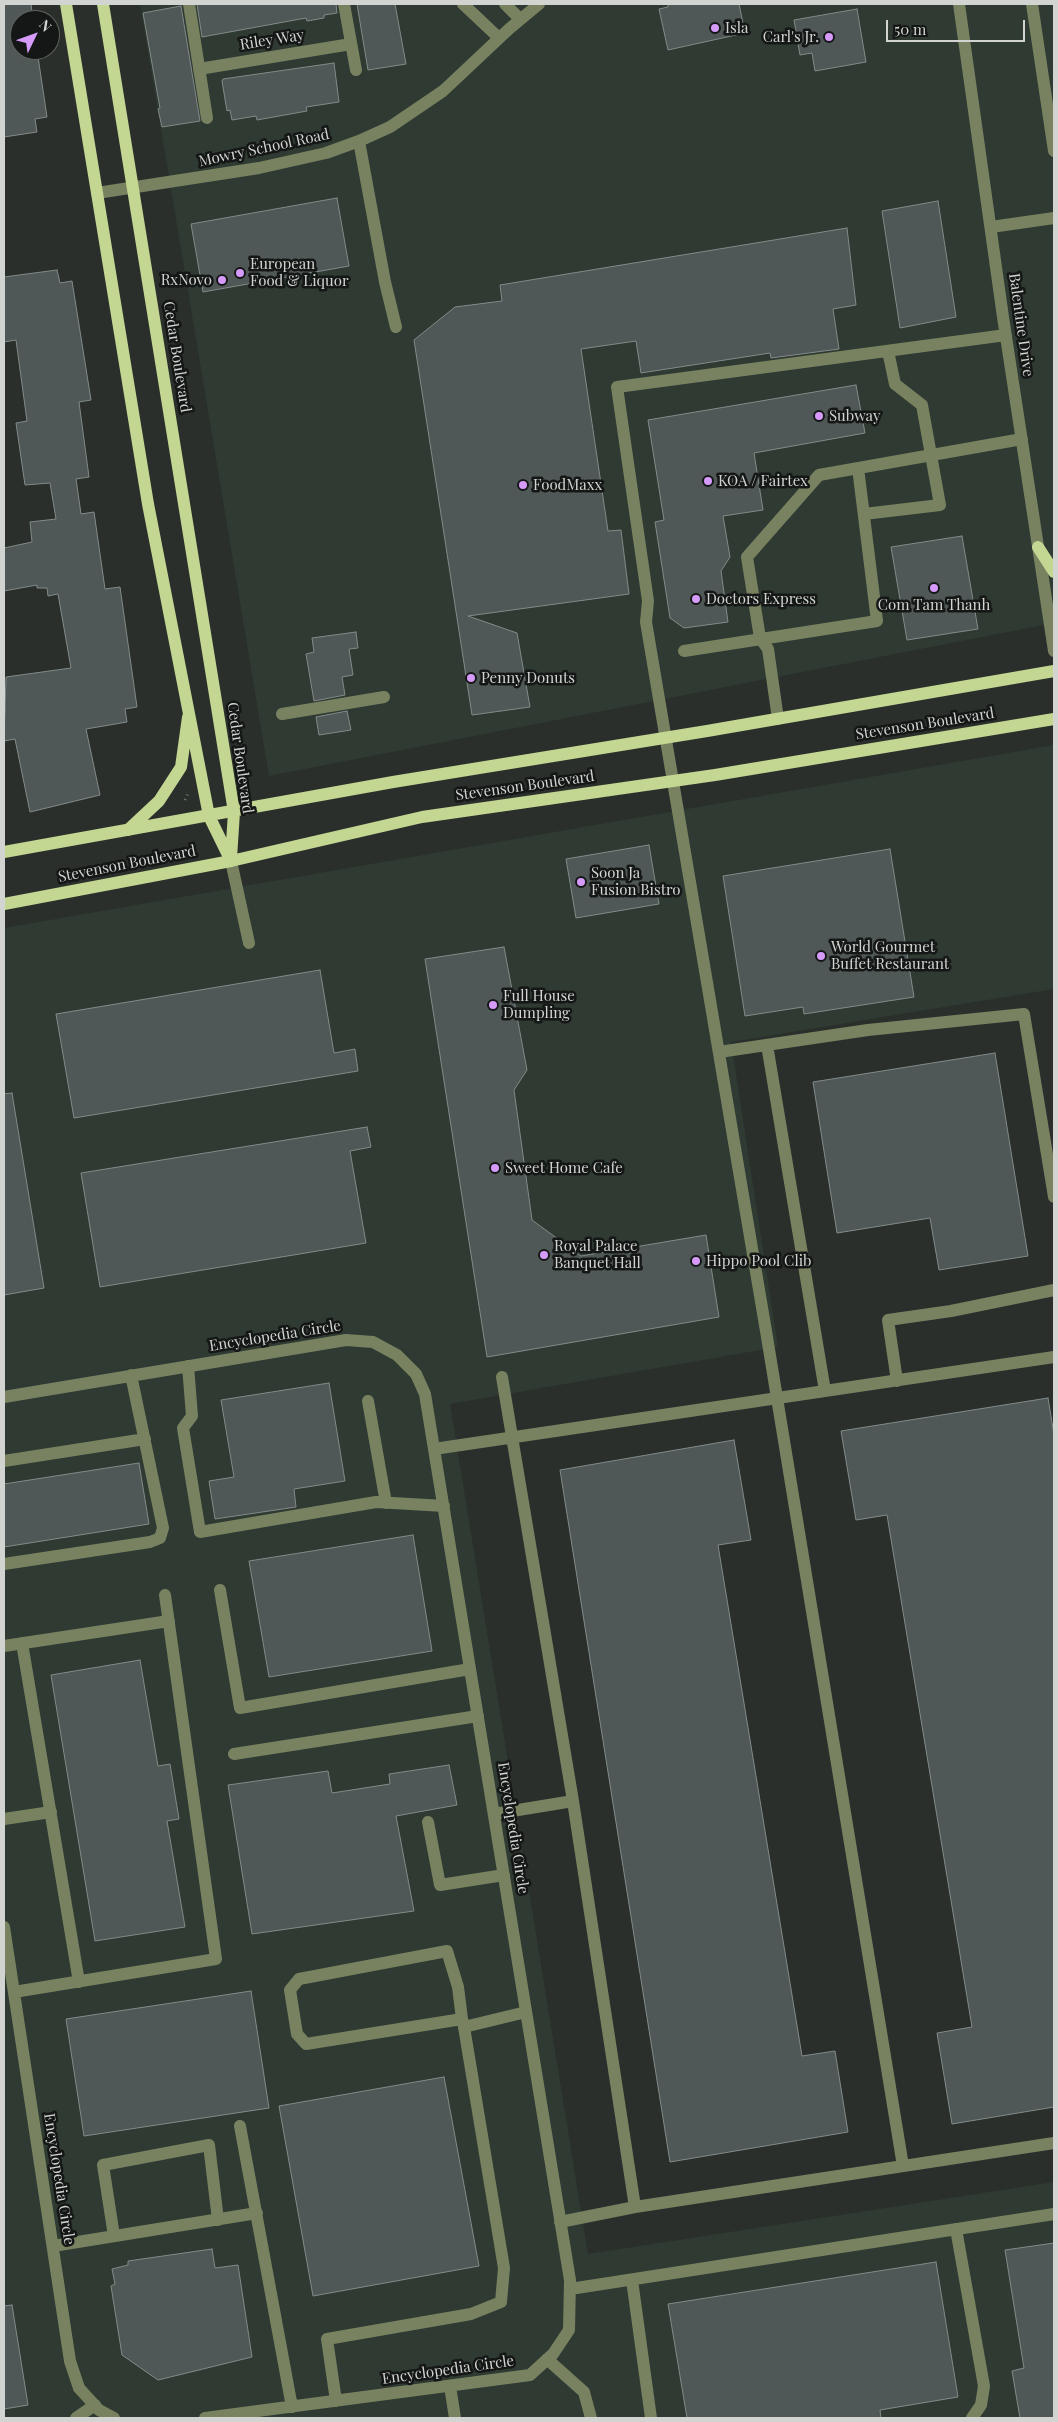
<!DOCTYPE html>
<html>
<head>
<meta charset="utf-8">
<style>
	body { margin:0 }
	#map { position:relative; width:1058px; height:2422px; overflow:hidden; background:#2a2f2b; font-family:"Playfair Display",serif }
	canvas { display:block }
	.frame { position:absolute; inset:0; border:5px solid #d1d4d1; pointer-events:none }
	.north { position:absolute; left:10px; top:10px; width:50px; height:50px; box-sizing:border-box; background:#141715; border:1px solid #606360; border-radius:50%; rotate:48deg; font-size:14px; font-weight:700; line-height:20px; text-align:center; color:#d1d4d1 }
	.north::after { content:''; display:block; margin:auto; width:18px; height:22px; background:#d69bfa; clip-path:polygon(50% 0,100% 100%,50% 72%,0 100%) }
	.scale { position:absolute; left:886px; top:20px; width:139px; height:22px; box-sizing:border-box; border:2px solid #d1d4d1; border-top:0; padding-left:6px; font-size:15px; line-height:18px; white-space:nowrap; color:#d1d4d1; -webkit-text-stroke:4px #141715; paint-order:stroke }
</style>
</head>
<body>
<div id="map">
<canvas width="1058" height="2422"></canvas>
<div class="frame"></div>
<div class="north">N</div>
<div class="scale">50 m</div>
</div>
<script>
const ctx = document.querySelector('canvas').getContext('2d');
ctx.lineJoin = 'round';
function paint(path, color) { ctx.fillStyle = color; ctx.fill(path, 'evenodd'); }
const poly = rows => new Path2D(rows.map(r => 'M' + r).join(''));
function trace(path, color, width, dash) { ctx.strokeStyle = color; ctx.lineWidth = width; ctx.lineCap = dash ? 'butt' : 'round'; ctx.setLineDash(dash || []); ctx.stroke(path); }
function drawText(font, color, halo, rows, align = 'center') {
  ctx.font = font + ' "Playfair Display",serif'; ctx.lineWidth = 5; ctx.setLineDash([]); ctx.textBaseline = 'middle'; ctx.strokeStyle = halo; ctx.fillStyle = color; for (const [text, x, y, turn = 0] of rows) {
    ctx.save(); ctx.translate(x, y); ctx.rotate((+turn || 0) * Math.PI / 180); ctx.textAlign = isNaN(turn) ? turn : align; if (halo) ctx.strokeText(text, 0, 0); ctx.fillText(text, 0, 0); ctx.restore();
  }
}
paint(poly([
	[140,4,1054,4,1054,623,269,776],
	[1054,745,1054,989,731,1042,778,1347,450,1404,588,2254,1054,2182,1054,2418,4,2418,4,928]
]), '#2f3a32');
const building = poly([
	[4,4,31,4,33,20,20,20,20,50,37,50,47,117,35,119,37,132,4,137,4,4],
	[197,4,336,4,337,13,324,15,324,18,307,21,306,18,202,37,197,4],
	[357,4,395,4,406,64,368,70,357,4],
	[668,4,739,4,745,33,668,50,659,9,668,7,668,4],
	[181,6,200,121,162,127,158,109,160,108,143,13,181,6],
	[857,9,866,62,815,71,812,53,800,55,794,20,857,9],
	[334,63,339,102,306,107,307,111,257,120,256,116,232,120,230,110,227,111,222,81,223,79,334,63],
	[337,198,349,266,203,292,191,224,337,198],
	[938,201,956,317,900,328,882,211,938,201],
	[847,228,856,305,833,309,839,349,771,358,770,353,641,373,636,341,581,349,608,531,621,530,629,594,468,616,517,633,530,707,472,715,414,340,455,307,502,301,500,285,847,228],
	[57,270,60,283,72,281,91,400,79,402,89,477,76,479,81,514,94,512,105,589,120,587,137,707,125,709,127,722,86,729,100,795,30,812,15,739,4,741,6,677,71,668,58,594,48,596,47,588,37,588,37,585,4,591,4,548,32,542,30,522,56,519,50,483,25,485,16,423,27,421,16,340,4,342,4,277,57,270],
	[856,385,865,433,754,453,763,510,723,516,730,557,721,571,728,622,684,628,670,618,655,522,664,520,648,420,856,385],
	[962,536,978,629,907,640,891,547,962,536],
	[356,632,358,648,349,649,353,675,342,677,345,695,314,701,306,654,314,652,312,638,356,632],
	[347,711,351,730,319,735,316,717,347,711],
	[649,845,659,904,576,918,566,859,649,845],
	[890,849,914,997,804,1014,803,1007,745,1016,723,876,890,849],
	[504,947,527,1070,514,1090,532,1220,581,1256,706,1235,719,1317,487,1357,425,959,504,947],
	[320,970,334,1053,355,1049,358,1071,74,1118,56,1014,320,970],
	[995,1053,1028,1256,939,1270,930,1218,837,1233,813,1082,995,1053],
	[12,1093,44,1288,4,1295,4,1094,12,1093],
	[367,1127,371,1147,350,1151,366,1243,100,1287,81,1173,367,1127],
	[329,1383,345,1481,294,1489,296,1507,215,1519,209,1481,234,1477,221,1400,329,1383],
	[1048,1398,1054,1435,1054,2107,952,2124,937,2033,972,2027,887,1515,856,1520,841,1431,1048,1398],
	[734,1440,751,1540,718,1545,802,2056,835,2051,848,2132,670,2162,560,1470,734,1440],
	[139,1463,149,1524,4,1547,4,1484,139,1463],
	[413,1535,432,1651,269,1677,249,1561,413,1535],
	[140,1660,158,1766,170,1764,179,1819,167,1821,185,1927,95,1941,51,1675,140,1660],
	[449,1765,457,1805,396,1816,414,1911,252,1934,228,1785,328,1771,332,1793,390,1784,389,1774,449,1765],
	[251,1991,269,2108,84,2136,66,2019,251,1991],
	[444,2077,479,2266,313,2296,279,2106,444,2077],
	[1054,2243,1054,2418,1020,2418,1012,2371,1024,2368,1005,2250,1054,2243],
	[212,2249,215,2268,238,2265,252,2357,158,2380,122,2355,111,2286,115,2284,112,2269,128,2265,128,2261,212,2249],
	[936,2262,958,2397,880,2410,881,2418,687,2418,668,2304,936,2262],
	[12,2305,28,2405,4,2409,4,2306,12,2305]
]);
paint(building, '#505857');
trace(building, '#828b89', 1);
trace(poly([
	[185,800,189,791]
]), '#787c79', 3, [1, 4]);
trace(poly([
	[189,4,207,118],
	[344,4,356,70],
	[463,4,499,38],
	[505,4,520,19],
	[959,4,1003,317,1054,651],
	[1032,4,1054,151],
	[199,69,351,44],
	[359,141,385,282,396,327],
	[97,193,259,168,326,153,359,141,390,127,443,91,509,29,539,4],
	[991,227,1054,218],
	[864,514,940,505,922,405,895,384,888,351],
	[684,651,877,621,858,468],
	[282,714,384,697],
	[778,719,768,649,760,638,747,557,819,475,1022,439],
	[231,861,249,943],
	[767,1045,825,1391],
	[719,1052,868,1030,1024,1014,1054,1197],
	[188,1366,192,1416,183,1428,200,1532,376,1502,444,1506],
	[502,1377,573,1801],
	[897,1381,888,1320,951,1311,1054,1290],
	[4,1397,346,1340,373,1342,397,1355,416,1374,425,1394,570,2280,569,2330,553,2354,530,2375,205,2418],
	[368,1401,386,1503],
	[434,1449,1054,1357],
	[4,1461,145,1439],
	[4,1564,150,1542,160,1538,163,1528,131,1375],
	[220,1590,240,1708,470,1669],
	[22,1643,79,1982],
	[4,1646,169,1621],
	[234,1754,478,1716],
	[494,1814,573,1801,635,2207,1054,2143],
	[4,1819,51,1812],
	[428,1822,440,1885,504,1875],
	[4,1927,70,2361,79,2388,99,2410,114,2418],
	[14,1992,216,1959,165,1595],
	[462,2019,306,2044,297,2034,290,1990,299,1979,447,1951,458,1987,462,2019,464,2027],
	[240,2126,292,2407],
	[903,2166,766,1331,646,622,648,601,617,387,1006,335],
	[560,2222,635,2207],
	[956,2229,984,2386,981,2405,972,2418],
	[114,2236,103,2165,209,2145,218,2220],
	[53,2246,257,2213],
	[632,2280,651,2418],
	[570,2289,1054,2214],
	[547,2359,584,2392,591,2418],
	[450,2386,455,2418],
	[336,2401,327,2339,471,2314,501,2302,504,2268,464,2027,526,2012],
	[76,2418,95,2405]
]), '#788261', 12);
trace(poly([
	[66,4,148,504,209,816,231,861],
	[103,4,234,812,231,858],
	[1038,547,1054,572],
	[128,830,159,801,181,767,188,717],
	[4,852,393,782,707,731,1054,671],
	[4,904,231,861,422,817,715,775,1054,719]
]), '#c3d692', 12);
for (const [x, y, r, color] of [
	[715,28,5,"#d69bfa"],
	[829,37,5,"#d69bfa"],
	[240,273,5,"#d69bfa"],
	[222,280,5,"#d69bfa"],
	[819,416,5,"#d69bfa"],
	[708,481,5,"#d69bfa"],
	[523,485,5,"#d69bfa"],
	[934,588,5,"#d69bfa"],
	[696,599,5,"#d69bfa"],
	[471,678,5,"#d69bfa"],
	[581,882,5,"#d69bfa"],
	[821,956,5,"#d69bfa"],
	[493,1005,5,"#d69bfa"],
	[495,1168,5,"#d69bfa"],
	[544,1255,5,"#d69bfa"],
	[696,1261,5,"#d69bfa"]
]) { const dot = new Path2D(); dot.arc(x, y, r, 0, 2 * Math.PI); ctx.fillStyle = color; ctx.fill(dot); trace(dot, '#141715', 2); }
drawText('15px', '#d1d4d1', '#141715', [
	["Isla",725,28],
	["Carl's Jr.",819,37,"right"],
	["European",250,264],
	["Food & Liquor",250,281],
	["RxNovo",212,280,"right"],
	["Subway",829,416],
	["KOA / Fairtex",718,481],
	["FoodMaxx",533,485],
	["Doctors Express",706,599],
	["Com Tam Thanh",934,605,"center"],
	["Penny Donuts",481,678],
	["Soon Ja",591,873],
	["Fusion Bistro",591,890],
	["World Gourmet",831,947],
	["Buffet Restaurant",831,964],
	["Full House",503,996],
	["Dumpling",503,1013],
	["Sweet Home Cafe",505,1168],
	["Royal Palace",554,1246],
	["Banquet Hall",554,1263],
	["Hippo Pool Clib",706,1261]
], 'left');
drawText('15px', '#d1d4d1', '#141715', [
	["Riley Way",272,40,-9],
	["Mowry School Road",264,148,-12],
	["Balentine Drive",1021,325,82],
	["Cedar Boulevard",177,357,81],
	["Stevenson Boulevard",925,724,-9],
	["Cedar Boulevard",240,758,82],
	["Stevenson Boulevard",525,786,-8],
	["Stevenson Boulevard",127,864,-11],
	["Encyclopedia Circle",275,1336,-9],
	["Encyclopedia Circle",513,1828,81],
	["Encyclopedia Circle",59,2179,81],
	["Encyclopedia Circle",448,2370,-8]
]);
</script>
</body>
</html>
